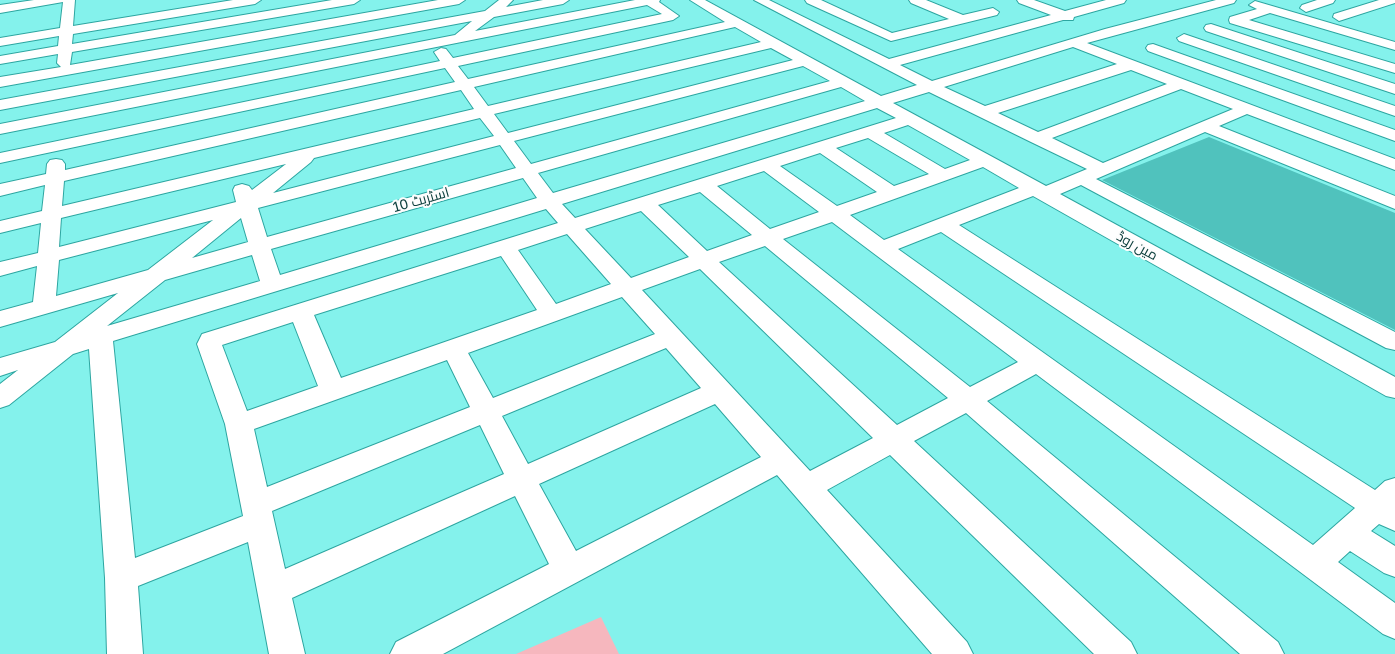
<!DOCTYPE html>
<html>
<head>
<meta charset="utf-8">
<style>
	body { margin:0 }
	canvas { display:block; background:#84f2ec }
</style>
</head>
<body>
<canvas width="1395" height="654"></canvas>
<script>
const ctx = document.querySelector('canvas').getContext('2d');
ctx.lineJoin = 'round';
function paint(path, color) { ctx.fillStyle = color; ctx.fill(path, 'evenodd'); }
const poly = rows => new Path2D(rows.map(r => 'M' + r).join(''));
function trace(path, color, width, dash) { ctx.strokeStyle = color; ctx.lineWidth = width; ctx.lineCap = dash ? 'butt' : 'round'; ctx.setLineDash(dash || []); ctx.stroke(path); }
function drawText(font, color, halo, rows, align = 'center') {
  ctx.font = font + ' "Golos Text",Cairo,sans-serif'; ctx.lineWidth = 4; ctx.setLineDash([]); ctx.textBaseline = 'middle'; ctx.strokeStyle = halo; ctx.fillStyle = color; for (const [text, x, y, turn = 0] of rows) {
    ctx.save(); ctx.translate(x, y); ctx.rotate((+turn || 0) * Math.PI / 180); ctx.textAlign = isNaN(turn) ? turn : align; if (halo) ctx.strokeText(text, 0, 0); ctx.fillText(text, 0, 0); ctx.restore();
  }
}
paint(poly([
	[601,617,619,654,516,654]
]), '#f6b7be');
paint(poly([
	[1209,137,1395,213,1395,330,1102,180]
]), '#50c2bd');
const minor = poly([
	[34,0,75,0,73,26,233,0,261,0,255,4,73,34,72,44,332,0,360,0,354,4,72,52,70,65,438,0,465,0,459,4,0,87,0,77,61,67,57,63,58,54,0,64,0,56,58,46,59,36,0,46,0,38,60,28,63,2,0,13,0,5,34,0],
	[499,0,513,0,506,7,543,0,569,0,563,4,494,17,475,31,635,0,660,0,659,2,679,16,673,20,458,66,468,79,725,22,690,0,705,0,881,96,917,85,754,0,769,0,889,59,1051,15,1019,3,1017,0,1034,0,1065,11,1106,0,1126,0,1124,3,1074,17,1073,20,1063,20,900,65,932,81,1105,29,1216,0,1236,0,1234,3,1087,43,1395,159,1395,170,1247,114,1219,126,1395,196,1395,209,1205,132,1096,179,1395,332,1395,350,1386,348,1081,185,1060,194,1395,377,1395,398,1386,396,1033,196,959,225,1375,490,1385,481,1395,478,1395,531,1379,524,1371,531,1395,546,1395,577,1384,573,1350,551,1338,562,1395,603,1395,639,1383,634,1036,374,987,401,1278,642,1284,654,1240,654,966,413,914,441,1131,642,1137,654,1094,654,890,455,827,490,967,642,973,654,932,654,777,475,443,654,390,654,396,642,549,564,515,496,292,598,305,654,269,654,248,542,138,586,143,654,107,654,105,578,89,349,73,354,9,405,0,408,0,384,18,370,0,376,0,358,55,342,118,293,0,327,0,311,33,302,37,266,0,276,0,262,38,253,41,223,0,233,0,221,42,211,45,185,0,196,0,184,46,174,47,164,50,160,56,159,62,160,65,164,65,170,455,82,445,68,0,163,0,153,440,61,434,52,441,48,446,49,453,58,662,14,647,5,0,134,0,124,455,35,472,21,0,110,0,100,485,11,499,0],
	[735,27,761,42,488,106,474,87,735,27],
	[1073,47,1117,64,985,106,944,87,1073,47],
	[771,48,793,60,508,133,494,114,771,48],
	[803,66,830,81,531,164,514,141,803,66],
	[1131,70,1167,84,1038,132,998,113,1131,70],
	[841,87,865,101,553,193,538,173,841,87],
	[1181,89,1233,109,1103,163,1052,138,1181,89],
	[461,90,474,109,62,206,64,181,461,90],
	[929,92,1031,142,1087,169,1046,186,893,103,929,92],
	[877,108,896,118,575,218,562,204,877,108],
	[480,118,494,136,273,193,311,162,314,158,480,118],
	[908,125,970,160,945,169,884,133,908,125],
	[868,138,929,174,894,186,836,148,868,138],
	[500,145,516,168,267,237,258,208,500,145],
	[820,153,877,192,837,206,780,166,820,153],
	[286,164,252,190,249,186,242,184,235,186,233,190,236,202,59,247,61,218,286,164],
	[983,167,1019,188,884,240,850,215,983,167],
	[764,171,819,212,770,229,717,186,764,171],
	[523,178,537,198,280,275,271,249,523,178],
	[700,192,752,235,707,251,658,205,700,192],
	[546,209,558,223,202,334,197,344,225,424,243,516,135,558,113,341,546,209],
	[641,211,689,257,631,278,585,229,641,211],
	[241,218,248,242,192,258,241,218],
	[213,220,148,270,56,296,59,260,213,220],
	[832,222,1018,362,970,387,783,239,832,222],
	[941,232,1355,508,1313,545,898,249,941,232],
	[567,234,611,284,556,304,518,250,567,234],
	[765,246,948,398,897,425,719,262,765,246],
	[252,255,260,281,107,326,165,280,252,255],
	[501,256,537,310,341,378,314,315,501,256],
	[700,269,873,438,810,471,642,290,700,269],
	[622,297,655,334,493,398,468,353,622,297],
	[293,322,318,386,247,411,222,345,293,322],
	[666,348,701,388,528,464,502,416,666,348],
	[447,360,470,407,267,487,254,429,447,360],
	[715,404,761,457,576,551,539,484,715,404],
	[480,425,504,474,285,569,272,511,480,425],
	[805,0,821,0,892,33,949,19,911,3,909,0,926,0,963,15,993,8,999,12,997,15,891,41,807,3,805,0],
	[1317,0,1335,0,1333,3,1306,12,1300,8,1302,5,1317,0],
	[1379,0,1395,0,1395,3,1339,21,1333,17,1334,14,1379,0],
	[1255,1,1395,42,1395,50,1270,13,1249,20,1395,64,1395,73,1230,23,1229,20,1230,17,1257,9,1249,5,1255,1],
	[1211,24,1395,84,1395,94,1206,31,1204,28,1206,25,1211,24],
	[1184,34,1395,106,1395,116,1179,41,1177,38,1184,34],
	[1153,44,1395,130,1395,141,1148,51,1146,48,1148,45,1153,44]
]);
trace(minor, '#2da6a1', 2);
paint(minor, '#fff');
drawText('14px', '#0e403e', '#fdfdfd', [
	["اسٹریٹ 10",421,200,-16],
	["مین روڈ",1137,246,29]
]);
</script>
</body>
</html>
